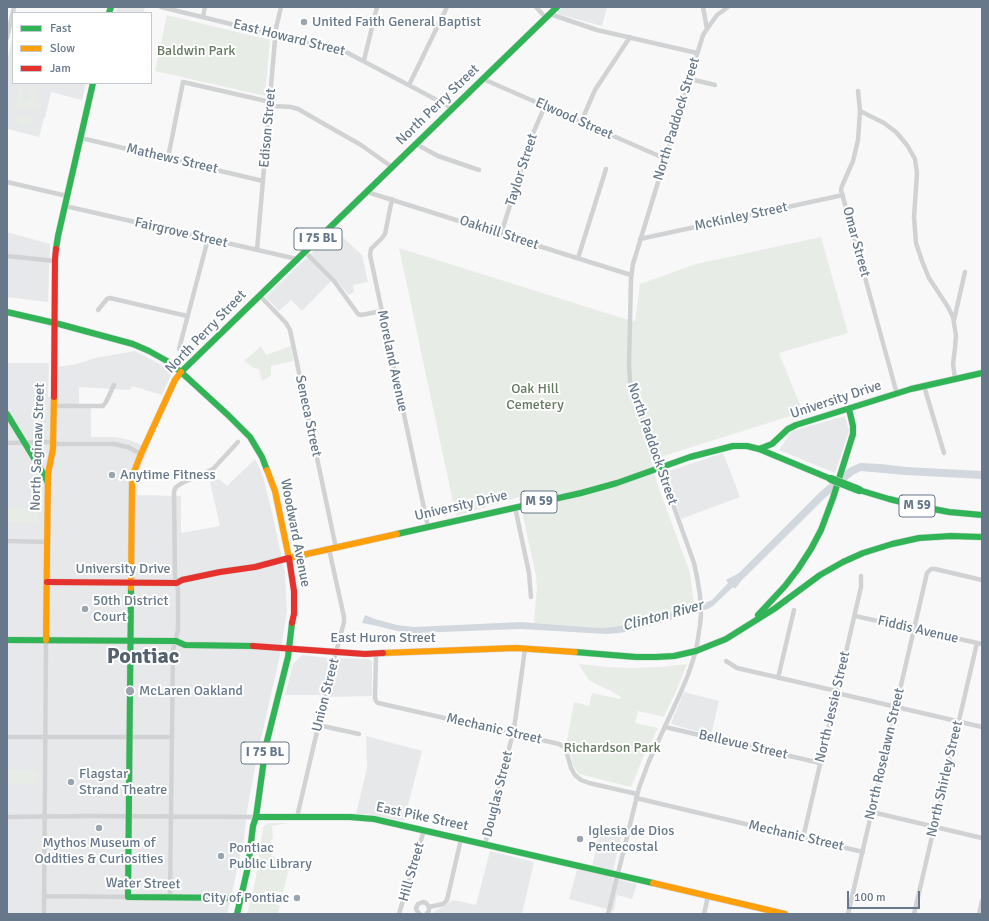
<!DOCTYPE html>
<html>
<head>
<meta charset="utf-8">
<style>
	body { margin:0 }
	#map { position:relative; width:989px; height:921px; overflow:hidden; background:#f8f8f8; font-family:Signika,sans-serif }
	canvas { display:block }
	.frame { position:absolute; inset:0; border:8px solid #67788a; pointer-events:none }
	.legend { position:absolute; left:12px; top:12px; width:140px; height:72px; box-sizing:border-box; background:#fff; border:1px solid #c2c9d0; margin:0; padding:5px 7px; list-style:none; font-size:12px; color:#67788a }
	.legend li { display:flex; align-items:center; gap:8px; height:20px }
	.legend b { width:20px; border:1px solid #c2c9d0 }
	.scale { position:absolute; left:847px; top:891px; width:73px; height:18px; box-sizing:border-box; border:2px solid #67788a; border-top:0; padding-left:5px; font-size:12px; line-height:14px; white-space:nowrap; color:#67788a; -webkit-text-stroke:3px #fff; paint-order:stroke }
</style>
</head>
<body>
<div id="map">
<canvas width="989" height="921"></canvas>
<div class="frame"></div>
<ul class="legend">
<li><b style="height:5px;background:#30b455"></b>Fast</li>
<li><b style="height:5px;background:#ff9f0a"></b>Slow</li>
<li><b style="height:5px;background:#e5322d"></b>Jam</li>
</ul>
<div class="scale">100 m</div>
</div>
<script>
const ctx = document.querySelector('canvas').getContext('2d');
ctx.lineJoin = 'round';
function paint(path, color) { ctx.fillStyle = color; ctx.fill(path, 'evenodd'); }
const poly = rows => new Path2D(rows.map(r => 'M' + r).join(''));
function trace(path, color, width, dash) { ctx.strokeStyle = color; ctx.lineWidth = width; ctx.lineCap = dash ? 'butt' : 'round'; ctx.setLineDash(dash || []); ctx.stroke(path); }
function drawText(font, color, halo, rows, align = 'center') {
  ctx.font = font + ' Signika,sans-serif'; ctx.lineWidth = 4; ctx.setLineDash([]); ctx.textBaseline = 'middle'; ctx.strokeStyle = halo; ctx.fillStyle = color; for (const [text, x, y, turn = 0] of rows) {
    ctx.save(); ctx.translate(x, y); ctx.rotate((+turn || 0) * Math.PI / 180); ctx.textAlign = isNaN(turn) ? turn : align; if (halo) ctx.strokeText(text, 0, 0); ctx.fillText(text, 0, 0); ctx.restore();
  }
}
paint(poly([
	[117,7,145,7,143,13,116,13],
	[563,7,607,7,602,26,558,14,558,11],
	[13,36,13,83,86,83,82,100,51,92,45,118,44,118,39,137,7,129,7,62],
	[335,230,362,255,368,282,353,285,354,292,349,295,334,278,302,311,291,300,279,311,266,297],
	[7,232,50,244,48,302,7,297],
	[135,351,158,363,172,373,162,395,132,386,130,390,79,387,79,404,91,404,91,437,115,437,129,440,149,448,140,470,137,495,181,496,181,533,220,526,210,482,219,479,227,486,255,459,263,476,273,517,285,573,287,611,280,655,257,756,247,811,244,839,227,914,7,914,7,363,49,363,48,397,58,396,58,367,77,364,95,358],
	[845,416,849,431,835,473,779,450,792,431],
	[723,453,740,497,681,519,666,472],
	[302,655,330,658,321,695,285,695,293,664],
	[339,658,368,659,372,661,372,696,327,697,337,659],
	[684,692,719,701,711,735,674,725,671,723],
	[366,736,422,751,404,821,367,814,356,814,367,768],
	[602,826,623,831,611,878,637,884,632,899,617,895,614,911,569,899,579,863,592,866],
	[490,851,534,862,522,914,431,914,453,900,476,905]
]), '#e7e8e9');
paint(poly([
	[167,15,270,40,265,96,155,71],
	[18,89,23,89,24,91,22,101,28,102,31,91,33,91,35,92,35,102,39,103,40,106,38,110,21,107,20,109,15,108,14,107,18,94],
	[18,118,33,119,32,126,17,125],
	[821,237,848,333,779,353,803,412,651,460,657,483,690,573,694,606,629,624,613,627,600,628,534,623,537,587,536,576,519,497,456,516,399,248,622,318,635,321,640,284,696,264],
	[261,346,266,355,291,346,293,361,271,366,271,375,269,377,262,381,259,369,253,368,244,360,250,356],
	[7,508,37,508,37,522,7,522],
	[579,664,606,667,633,668,660,667,687,664,677,689,664,717,638,711,635,723,658,728,643,758,631,787,579,774,574,767,572,761,571,753,576,754,579,744,567,741,574,702,589,706,592,693,620,699,621,697,611,691,590,681,581,668],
	[7,770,37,770,37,783,7,783],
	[270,823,288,823,272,826,273,837,272,840,271,840,268,851,272,853,271,856,291,861,283,892,277,891,274,891,270,892,265,891,264,895,270,897,273,903,280,906,278,914,247,914,255,883,263,828,265,825]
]), '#e8ece6');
paint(poly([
	[860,463,881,464,906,467,982,471,982,479,905,475,861,471,853,475,826,497,741,581,735,589,733,587,713,606,708,609,635,630,619,633,606,634,521,629,414,633,397,631,373,625,362,623,365,615,375,619,397,625,414,627,521,622,600,628,613,627,629,624,705,603,712,600,728,583,726,580,739,573,821,491,849,468]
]), '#d2d8dd');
const fast = poly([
	[109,13,111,7],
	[56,249,58,236,93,83],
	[7,312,59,324,133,344,149,351,167,361,181,372,228,415,250,437,262,457,267,470],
	[181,372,557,7],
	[7,414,43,473,48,483],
	[759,449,772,444,788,429,796,425,911,389,982,373],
	[859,490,889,499,918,506,949,512,982,515],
	[397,534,581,493,617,483,690,457,733,446,747,446,759,449,831,479],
	[131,588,128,897,242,898],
	[758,615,785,586,798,569,811,549,821,530,833,498,853,434,853,426,849,409],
	[7,640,176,641,185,645,253,646],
	[575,652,636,657,656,657,674,656,696,651,726,639,774,609,820,575,843,562,863,553,892,544,919,538,951,536,982,537],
	[256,817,350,817,374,819,653,883],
	[237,914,248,867,253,826,256,817,266,745,288,657,292,623]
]);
const slow = poly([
	[267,470,275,491,289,558,397,534],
	[131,588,132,484,134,472,141,454,175,380,181,372],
	[46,640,48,474,53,449,54,397],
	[383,653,516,648,575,652],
	[653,883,785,914]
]);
const jam = poly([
	[54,397,55,259,56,249],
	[289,558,294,591,294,614,292,623],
	[47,582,177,583,182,580,220,572,255,567,289,558],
	[253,646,365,654,383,653]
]);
trace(fast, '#d3d5d7', 7);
trace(slow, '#d3d5d7', 7);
trace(jam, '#d3d5d7', 7);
trace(poly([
	[161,7,346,52,452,108],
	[536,7,546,18],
	[550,14,597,30,697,53],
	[203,17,205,7],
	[707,29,717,15,728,7],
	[7,38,14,7],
	[364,60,377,7],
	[483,79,666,159],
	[690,79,715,85],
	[409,85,447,7],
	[858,91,860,111,858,140,853,161,842,186,841,190,897,394],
	[860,111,884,123,896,132,907,145,915,159,917,173,914,217,916,243,922,261,929,278,948,307,953,317,956,336,955,348,953,364,955,378],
	[581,122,595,90,630,37],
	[81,138,263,181],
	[416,144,438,156,479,170],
	[168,158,183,82,266,101,274,106,291,107,298,109,361,145,392,167],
	[7,182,67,196],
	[367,192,631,275],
	[392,199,385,234,382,238,371,249,370,255,428,527],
	[65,206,297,259],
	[501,234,531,138,545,106],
	[640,239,843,195],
	[257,250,276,28,281,7],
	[305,252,334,281,358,314,361,315,382,311],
	[7,256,55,261],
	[578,258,606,169],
	[260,296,286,323,290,330,336,548],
	[98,310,107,299,110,298,187,316],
	[954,320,965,272],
	[179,349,208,239],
	[924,386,944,453],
	[53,406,103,406,106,402,114,385],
	[7,443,53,442,58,444,114,444,128,447,141,454],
	[515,507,529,573,531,597],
	[7,541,48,542],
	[855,616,982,644],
	[376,654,375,698,376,701,378,703,559,744,564,747,566,750,571,768,575,775,581,780,589,783,637,794],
	[726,661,737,668,832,690,841,694,982,727],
	[778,678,794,610],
	[318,725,359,734],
	[665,727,820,763],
	[7,737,172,737],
	[636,798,863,852],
	[872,812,982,838],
	[7,817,89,816,256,817],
	[297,817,333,663,338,645,344,622,344,617,329,549],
	[803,838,861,587,861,576],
	[485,844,514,729,525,649],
	[45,896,128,897],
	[170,898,173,650,178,630,178,590,175,576,174,491,176,487,182,483,213,469,238,442],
	[429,907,443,904,447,900,461,839],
	[44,914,46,640],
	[399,914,424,830],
	[420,914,417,911,416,908,418,904,423,902,426,903,429,907,429,911,426,914],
	[608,914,639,788,649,761,680,694,688,675,696,651,700,625,701,615,700,595,697,577,694,563,633,393,630,381,629,365,631,279,633,264,699,48,703,35,707,29,703,7],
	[704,914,708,896],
	[848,914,927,573,931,569,935,569,982,580],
	[914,914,977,643],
	[979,914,982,901]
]), '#d1d2d3', 4.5);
trace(fast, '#30b455', 6);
trace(slow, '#ff9f0a', 6);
trace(jam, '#e5322d', 6);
const fastBridge = poly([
	[831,479,859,490]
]);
trace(fastBridge, '#d4d6d6', 9, []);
trace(fastBridge, '#30b455', 8);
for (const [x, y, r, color] of [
	[304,22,4,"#9aa5b0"],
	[112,475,4,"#9aa5b0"],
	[85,609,4,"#9aa5b0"],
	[130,691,5,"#9aa5b0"],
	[71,782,4,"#9aa5b0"],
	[99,828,4,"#9aa5b0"],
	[580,839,4,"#9aa5b0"],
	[221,856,4,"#9aa5b0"],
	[297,898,4,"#9aa5b0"]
]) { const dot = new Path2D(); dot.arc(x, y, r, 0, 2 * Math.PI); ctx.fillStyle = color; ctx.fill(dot); trace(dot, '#fff', 1.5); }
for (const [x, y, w] of [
	[318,239,48],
	[539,502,36],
	[917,506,36],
	[265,753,48]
]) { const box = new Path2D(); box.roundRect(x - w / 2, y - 11, w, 22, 3); ctx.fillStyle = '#fff'; ctx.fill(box); trace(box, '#67788a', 1); }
drawText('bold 13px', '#67788a', null, [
	["I 75 BL",318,239],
	["M 59",539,502],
	["M 59",917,506],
	["I 75 BL",265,753]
]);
drawText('14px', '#67788a', '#fff', [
	["United Faith General Baptist",312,22],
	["Anytime Fitness",120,475],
	["50th District",93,601],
	["Court",93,617],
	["McLaren Oakland",139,691],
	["Flagstar",79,774],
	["Strand Theatre",79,790],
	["Iglesia de Dios",588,831],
	["Pentecostal",588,847],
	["Mythos Museum of",99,843,"center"],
	["Oddities & Curiosities",99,859,"center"],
	["Pontiac",229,848],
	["Public Library",229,864],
	["City of Pontiac",289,898,"right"]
], 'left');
drawText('14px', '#67788a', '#fff', [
	["East Howard Street",289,38,14],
	["North Perry Street",438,105,-44],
	["Elwood Street",574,119,24],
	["North Paddock Street",677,119,-73],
	["Edison Street",268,128,-85],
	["Mathews Street",172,159,13],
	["Taylor Street",522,170,-72],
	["McKinley Street",741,217,-12],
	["Fairgrove Street",181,233,13],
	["Oakhill Street",499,233,18],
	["Omar Street",856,242,75],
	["North Perry Street",206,332,-46],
	["Moreland Avenue",392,361,78],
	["University Drive",836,400,-18],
	["Seneca Street",308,416,78],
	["North Paddock Street",652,444,71],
	["North Saginaw Street",38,447,-88],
	["University Drive",461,506,-13],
	["Woodward Avenue",295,533,79],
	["University Drive",123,569],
	["Fiddis Avenue",918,630,13],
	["East Huron Street",383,638],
	["Union Street",326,695,-76],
	["North Jessie Street",833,707,-77],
	["Mechanic Street",494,729,13],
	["Bellevue Street",743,745,13],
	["North Roselawn Street",885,754,-77],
	["North Shirley Street",945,779,-77],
	["Douglas Street",498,794,-76],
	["East Pike Street",422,817,12],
	["Mechanic Street",796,836,13],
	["Hill Street",412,872,-74],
	["Water Street",143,884,1]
]);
drawText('14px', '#667a62', '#fff', [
	["Baldwin Park",196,51],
	["Oak Hill",535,389],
	["Cemetery",535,405],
	["Richardson Park",612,748]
]);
drawText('italic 15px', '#637984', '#fff', [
	["Clinton River",663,616,-15]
]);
drawText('bold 22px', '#55626e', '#fff', [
	["Pontiac",143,657]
]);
</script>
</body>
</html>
